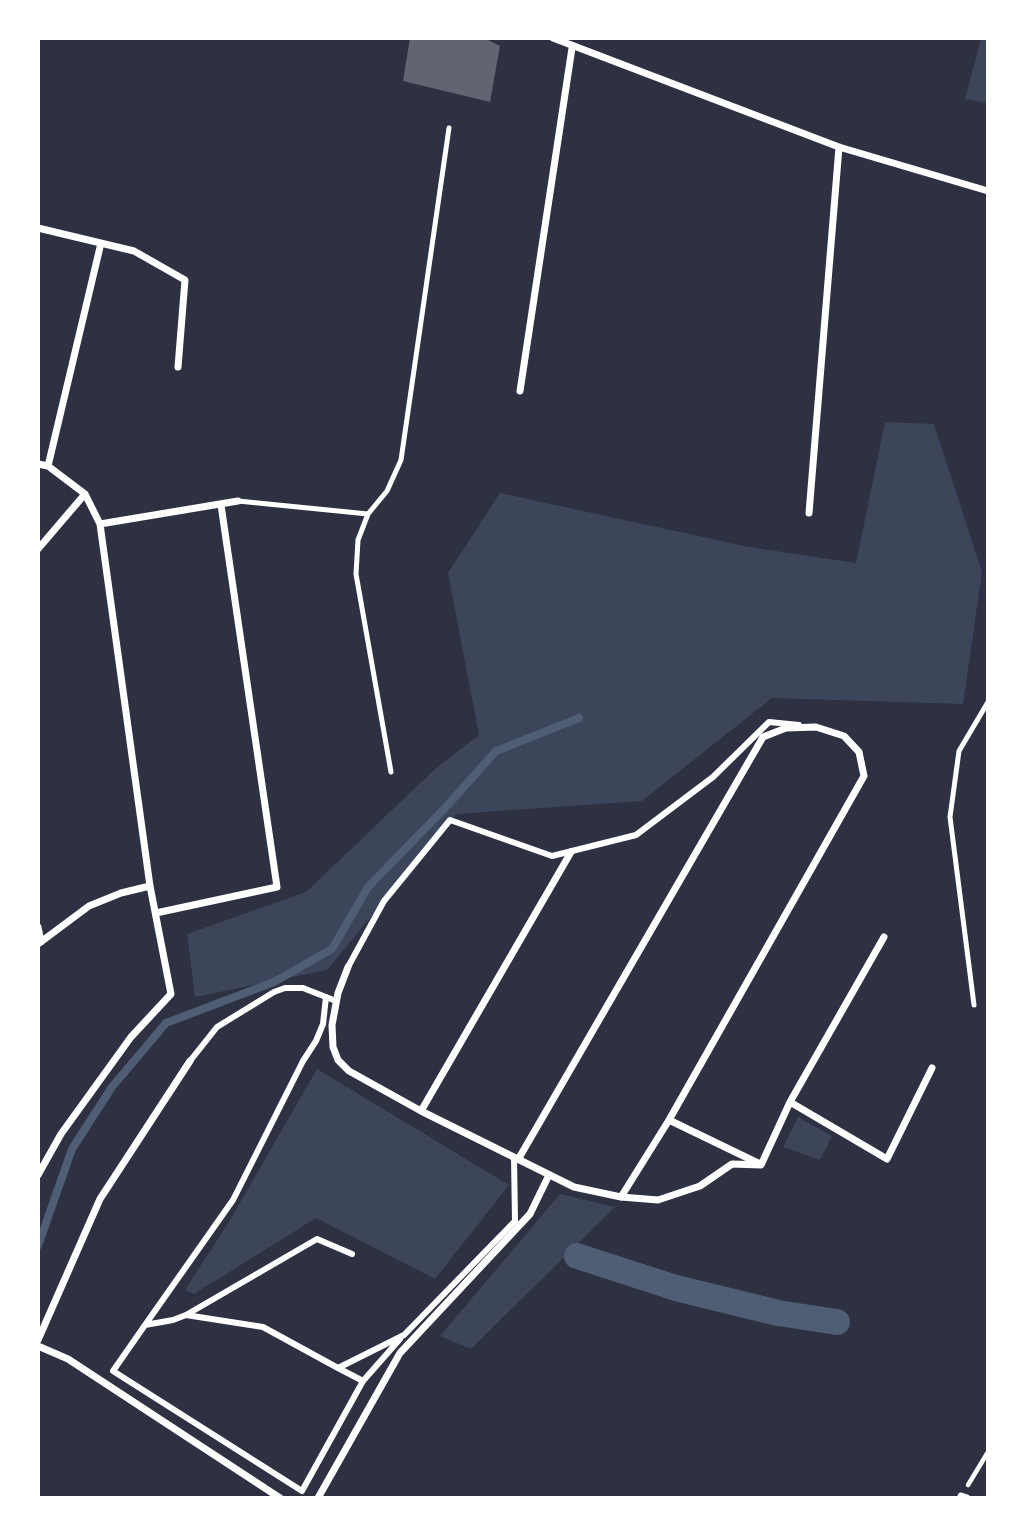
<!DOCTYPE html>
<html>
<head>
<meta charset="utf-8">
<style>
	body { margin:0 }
	#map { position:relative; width:1026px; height:1536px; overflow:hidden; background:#2d3142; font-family:"Alegreya Sans",sans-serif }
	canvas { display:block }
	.frame { position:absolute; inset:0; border:40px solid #fff; pointer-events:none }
</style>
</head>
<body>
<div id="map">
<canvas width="1026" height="1536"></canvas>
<div class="frame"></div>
</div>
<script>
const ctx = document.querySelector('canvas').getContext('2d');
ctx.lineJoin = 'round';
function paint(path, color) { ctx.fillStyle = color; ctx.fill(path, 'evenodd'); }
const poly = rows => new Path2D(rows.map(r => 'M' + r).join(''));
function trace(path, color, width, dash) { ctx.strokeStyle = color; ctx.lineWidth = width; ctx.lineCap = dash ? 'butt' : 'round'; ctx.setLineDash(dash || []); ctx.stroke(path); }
paint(poly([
	[981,39,987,39,987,103,965,99],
	[885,422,934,424,982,572,963,704,772,698,642,801,456,814,327,970,195,997,187,934,306,892,435,769,479,735,448,573,500,493,749,547,856,563],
	[317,1069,509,1185,435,1279,316,1218,194,1294,185,1290,230,1220],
	[798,1117,832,1136,820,1160,783,1147],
	[560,1194,615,1207,471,1349,440,1336]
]), '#3c4559');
trace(poly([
	[38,1246,72,1149,112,1087,166,1023,274,982,332,949,368,887,446,807,496,751,579,718]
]), '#4f5d75', 8);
trace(poly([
	[577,1256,676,1288,778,1313,837,1322]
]), '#4f5d75', 26);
paint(poly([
	[410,38,484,38,500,46,490,102,403,81]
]), '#626471');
trace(poly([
	[968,1485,988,1452]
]), '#fff', 4.5);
trace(poly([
	[238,501,368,514],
	[391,772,356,574,358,540,368,514,387,491,401,460,449,128],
	[974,1005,950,817,959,751,988,702]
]), '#fff', 5);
trace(poly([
	[348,967,384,901,450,820,552,856,636,835,713,777,769,722,799,725],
	[326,997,323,1024,316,1041,303,1061,233,1200,145,1325,173,1320,186,1315,263,1327,338,1368,404,1335,515,1221,514,1158],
	[190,1061,217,1027,274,992,285,988,303,988,336,1001],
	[186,1315,317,1239,352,1254],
	[145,1325,113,1371,302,1491,363,1381,338,1368],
	[363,1381,400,1339]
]), '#fff', 6);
trace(poly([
	[553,38,839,147,988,191],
	[38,228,134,251,185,280,178,367],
	[520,391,572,48],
	[38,464,48,466,85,494,100,524,150,886,171,994,131,1037,61,1134,38,1175],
	[48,466,101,243],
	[809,513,839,147],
	[100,524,238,501],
	[38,549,85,494],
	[156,913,277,887,221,505],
	[38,927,41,942],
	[38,944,89,906,121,893,150,886],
	[348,967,338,993,332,1025,333,1047,338,1060,349,1071,421,1111,574,1187,621,1197,658,1200,700,1186,732,1164,761,1165,790,1102,884,937],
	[790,1102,887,1159,932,1068],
	[421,1111,571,852],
	[669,1120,758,1163],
	[519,1158,763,737,786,728,816,727,844,736,859,752,864,776,669,1120,621,1197],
	[38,1340,100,1199,190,1061],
	[38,1346,68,1359,280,1498],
	[961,1496,967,1498],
	[318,1498,400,1353,530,1214,549,1175]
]), '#fff', 7);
</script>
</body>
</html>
